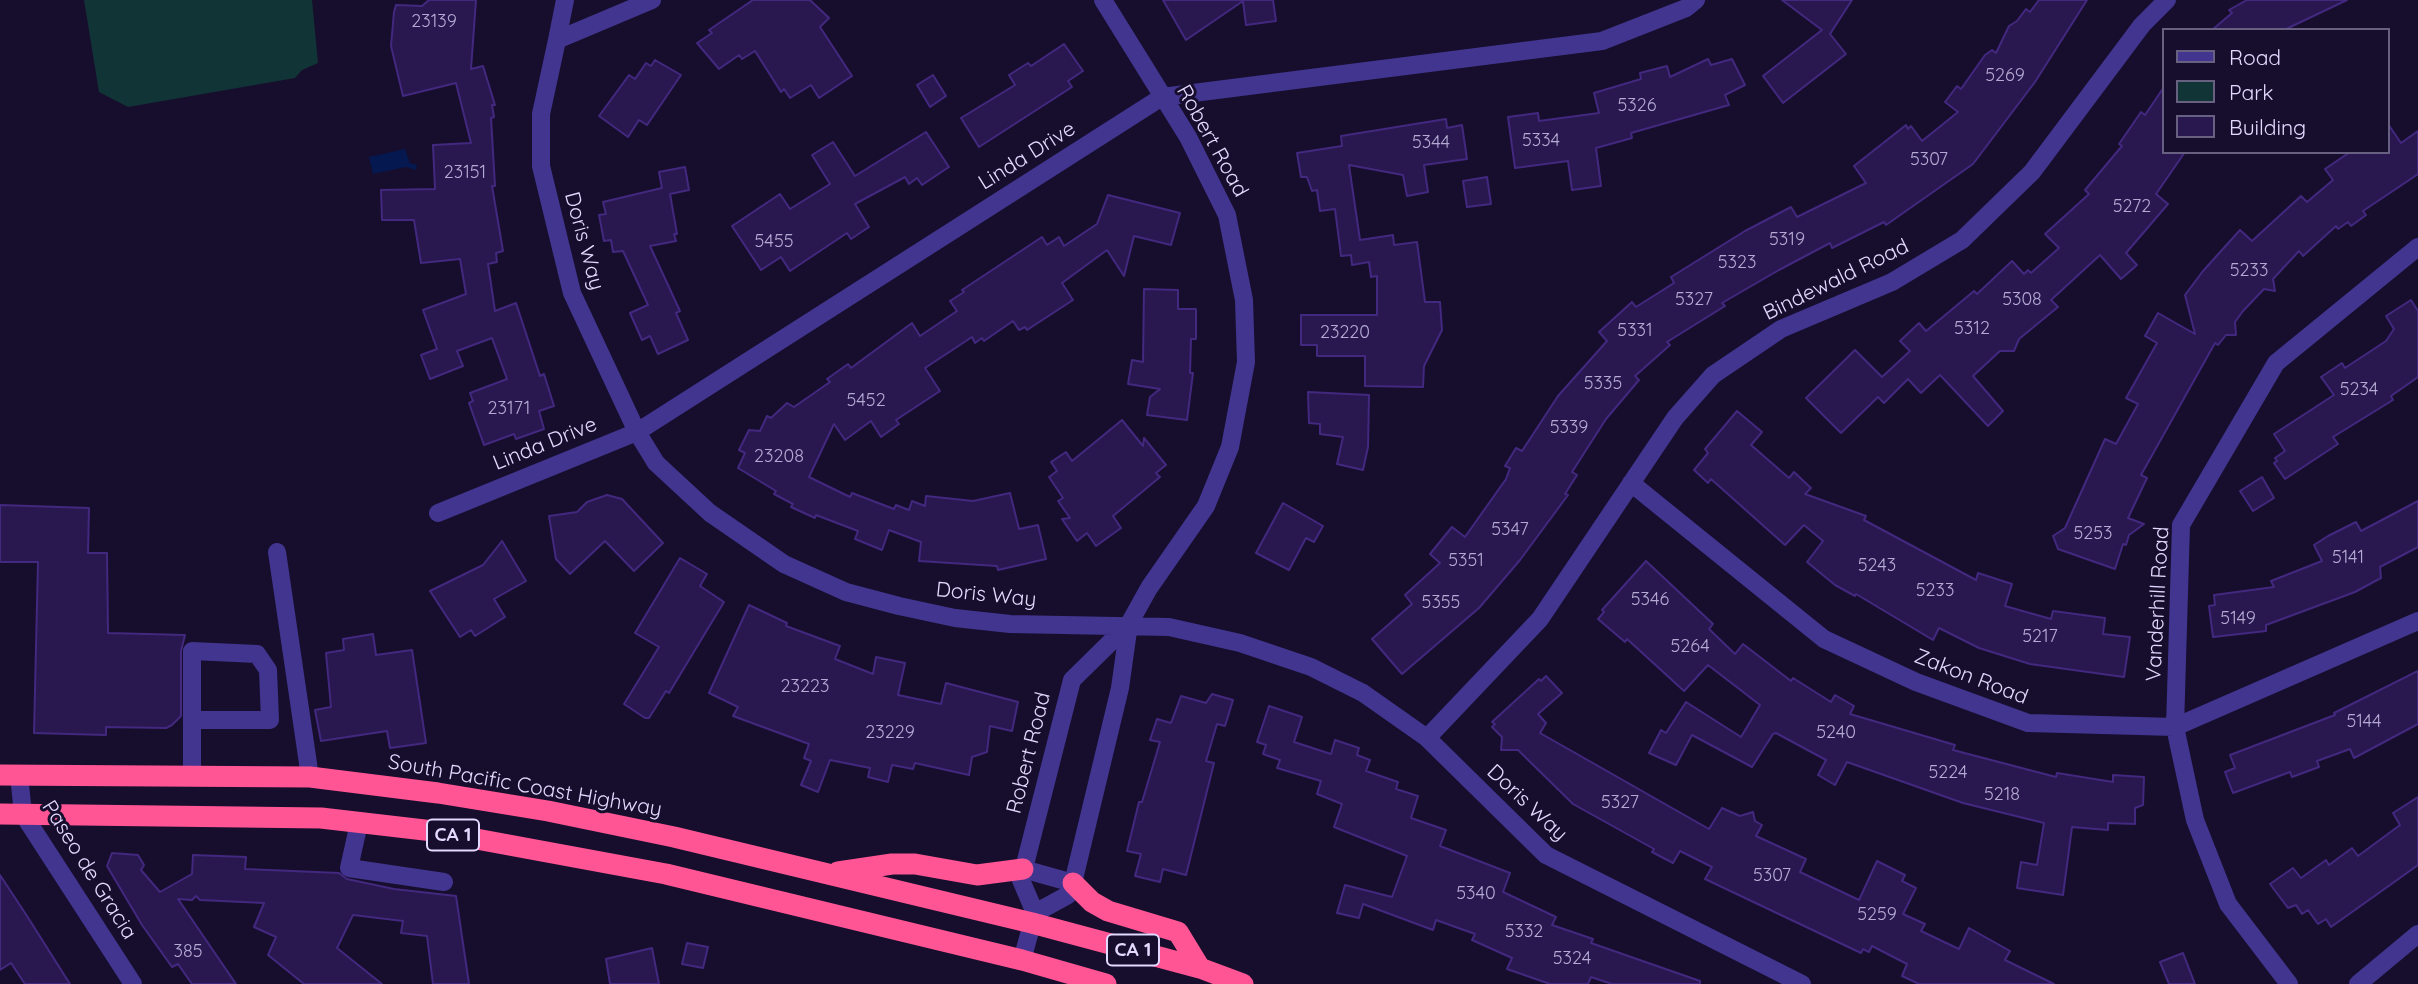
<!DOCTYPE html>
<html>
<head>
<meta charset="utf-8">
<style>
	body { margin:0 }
	#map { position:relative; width:2418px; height:984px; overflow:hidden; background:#170e2d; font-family:Quicksand,sans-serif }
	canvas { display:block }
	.legend { position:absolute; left:2162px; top:28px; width:228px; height:126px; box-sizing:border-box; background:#170e2d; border:2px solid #686081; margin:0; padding:9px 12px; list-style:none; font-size:21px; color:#e2daff }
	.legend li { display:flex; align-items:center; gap:14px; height:35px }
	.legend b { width:35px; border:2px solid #686081 }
</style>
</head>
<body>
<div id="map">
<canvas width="2418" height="984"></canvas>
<ul class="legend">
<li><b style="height:9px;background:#423590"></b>Road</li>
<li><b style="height:19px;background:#113437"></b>Park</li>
<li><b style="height:19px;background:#291850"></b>Building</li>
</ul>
</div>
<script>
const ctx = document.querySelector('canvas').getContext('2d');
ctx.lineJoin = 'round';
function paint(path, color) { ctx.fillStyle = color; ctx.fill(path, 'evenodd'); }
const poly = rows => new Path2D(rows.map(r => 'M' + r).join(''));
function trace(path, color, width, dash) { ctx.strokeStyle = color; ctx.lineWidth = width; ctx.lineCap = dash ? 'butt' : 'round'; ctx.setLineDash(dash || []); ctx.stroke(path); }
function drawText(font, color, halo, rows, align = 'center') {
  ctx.font = font + ' Quicksand,sans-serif'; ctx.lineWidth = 6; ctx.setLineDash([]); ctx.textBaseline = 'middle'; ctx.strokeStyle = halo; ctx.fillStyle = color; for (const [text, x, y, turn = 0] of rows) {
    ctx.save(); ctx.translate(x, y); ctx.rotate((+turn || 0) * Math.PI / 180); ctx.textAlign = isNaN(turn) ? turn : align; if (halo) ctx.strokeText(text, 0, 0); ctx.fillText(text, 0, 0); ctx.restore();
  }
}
paint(poly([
	[84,0,312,0,318,63,302,70,295,78,128,107,99,92]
]), '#113437');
paint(poly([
	[405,149,410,163,417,165,416,170,406,167,373,174,369,157]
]), '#05184f');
const building = poly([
	[429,0,476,0,471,69,483,66,495,105,492,105,494,117,491,118,495,186,492,186,503,251,496,253,497,262,488,264,495,311,516,303,540,376,544,374,554,406,539,411,544,429,516,439,514,434,484,445,469,403,473,401,470,393,507,379,492,338,457,351,463,366,430,379,421,355,437,349,423,310,466,294,460,259,421,263,414,220,382,220,381,190,435,189,433,145,471,143,456,83,403,96,391,46,394,12,396,5,422,6,429,0],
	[753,0,810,0,829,18,820,27,852,76,819,98,811,85,790,98,784,89,781,92,755,51,742,59,739,55,719,69,697,43,712,33,709,30,753,0],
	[1163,0,1273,0,1276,21,1246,25,1243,1,1186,40,1163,0],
	[1782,0,1852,0,1830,34,1846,54,1783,103,1763,76,1822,30,1782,0],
	[2039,0,2087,0,2035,82,1973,164,1886,225,1884,222,1832,248,1830,243,1779,270,1722,303,1725,306,1667,342,1670,345,1635,376,1639,380,1606,419,1572,472,1577,475,1565,494,1568,495,1520,560,1479,608,1402,674,1372,639,1412,604,1405,595,1440,563,1430,554,1452,527,1465,537,1506,479,1510,468,1505,466,1516,448,1522,451,1558,396,1607,341,1599,332,1632,302,1636,307,1674,283,1671,277,1745,231,1791,207,1797,217,1866,183,1854,166,1906,125,1908,129,1911,126,1922,141,1958,112,1945,102,1957,86,1961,89,1985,55,1992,50,1996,53,2009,26,2017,21,2026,9,2030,12,2039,0],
	[2247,0,2347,0,2284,30,2212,30,2232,13,2229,10,2247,0],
	[1064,44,1083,71,1068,81,1072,87,979,147,961,118,1015,85,1009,75,1028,63,1031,66,1064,44],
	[1708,59,1711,65,1732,59,1745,85,1725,95,1729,105,1631,133,1632,138,1596,148,1601,186,1572,190,1568,161,1515,168,1508,117,1538,113,1539,121,1599,113,1594,93,1641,79,1640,73,1667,66,1670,77,1708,59],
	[655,60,681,75,647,125,639,120,628,137,599,116,629,75,635,79,646,63,651,66,655,60],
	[933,75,946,96,930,107,917,85,933,75],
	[2164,87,2164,152,2185,152,2156,194,2168,204,2126,253,2137,265,2121,279,2100,255,2051,300,2058,307,2019,339,2014,351,2000,351,1973,376,2003,411,1988,426,1940,375,1921,393,1908,379,1884,403,1878,397,1841,433,1806,398,1855,350,1882,377,1910,351,1900,341,1919,323,1926,331,1974,291,1977,294,2012,261,2024,274,2028,270,2031,273,2059,248,2045,234,2089,194,2085,190,2122,146,2119,144,2141,112,2145,115,2164,87],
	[1446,119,1447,128,1462,125,1467,159,1424,165,1428,192,1407,196,1403,175,1349,165,1360,240,1393,235,1394,245,1417,242,1425,302,1440,302,1442,330,1424,366,1423,387,1365,386,1365,356,1317,356,1317,345,1301,345,1301,315,1377,315,1377,276,1371,277,1369,262,1352,265,1351,255,1341,256,1335,209,1320,211,1317,190,1312,191,1307,177,1301,177,1297,153,1342,146,1341,136,1446,119],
	[2388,124,2401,143,2418,131,2418,174,2363,211,2366,215,2351,226,2348,222,2338,229,2336,226,2303,256,2299,251,2273,279,2275,291,2264,289,2243,311,2235,322,2236,335,2226,335,2218,345,2215,343,2141,475,2147,478,2128,518,2144,524,2129,535,2126,545,2123,544,2115,569,2058,549,2053,536,2065,528,2105,439,2116,444,2138,404,2126,398,2157,343,2145,336,2158,313,2195,334,2185,295,2203,271,2240,230,2252,241,2301,196,2307,202,2333,180,2325,169,2350,152,2388,152,2388,124],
	[926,132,949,167,922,185,917,178,909,184,905,177,855,204,869,227,851,239,847,233,790,271,781,257,761,270,732,226,780,194,790,209,830,184,812,155,833,142,855,176,926,132],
	[685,167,689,190,670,194,677,234,674,234,676,241,650,246,680,311,676,313,688,340,658,354,650,336,642,340,630,313,648,305,623,251,613,252,611,240,604,241,599,215,606,214,603,202,662,188,659,172,685,167],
	[1487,177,1491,204,1467,207,1463,181,1487,177],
	[1108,195,1180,213,1171,245,1134,236,1124,276,1107,250,1062,283,1073,300,1027,330,1025,327,1019,330,1013,321,984,341,982,338,975,343,972,337,925,368,940,391,896,420,899,424,881,437,871,421,845,440,834,424,809,477,850,497,852,493,894,509,896,505,909,510,912,501,925,506,926,496,973,501,1010,493,1019,529,1038,525,1046,559,998,570,997,566,919,561,921,542,889,530,882,550,855,539,858,531,816,515,815,518,791,507,793,504,774,494,776,491,738,468,745,453,739,450,749,430,760,431,767,416,771,418,787,403,794,407,830,382,827,379,848,364,851,368,912,323,920,336,957,311,950,301,964,292,962,290,1042,237,1047,245,1059,237,1064,246,1097,224,1108,195],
	[1144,289,1178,290,1178,309,1196,309,1196,339,1191,339,1190,373,1193,373,1187,420,1147,415,1150,397,1160,389,1128,384,1132,360,1143,362,1144,289],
	[2411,300,2418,311,2418,377,2391,396,2393,400,2333,437,2338,444,2285,479,2274,463,2277,461,2275,458,2285,451,2274,434,2334,395,2321,377,2342,363,2345,368,2386,341,2394,329,2386,316,2411,300],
	[1308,392,1369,395,1368,447,1363,470,1337,464,1343,437,1320,434,1320,424,1309,423,1308,392],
	[1737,411,1762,432,1751,445,1789,478,1794,472,1811,488,1805,494,1866,516,1864,520,1976,580,1978,573,2012,584,2005,606,2051,619,2053,611,2105,618,2103,634,2130,637,2124,677,2030,664,1979,648,1939,628,1933,640,1856,594,1855,596,1835,585,1807,562,1823,541,1804,525,1785,545,1711,479,1708,483,1694,470,1708,453,1705,449,1737,411],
	[1122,420,1143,446,1144,438,1166,465,1156,473,1160,477,1113,516,1121,528,1096,546,1087,533,1077,541,1062,519,1070,518,1058,501,1063,498,1049,477,1057,471,1051,462,1066,452,1072,461,1122,420],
	[2262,477,2274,498,2253,511,2240,491,2262,477],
	[607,495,622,499,663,543,634,571,605,541,570,574,556,559,549,516,577,512,587,502,607,495],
	[2418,501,2418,547,2380,567,2381,578,2355,592,2266,625,2266,631,2213,637,2209,606,2215,605,2214,595,2274,587,2271,581,2322,561,2314,545,2328,536,2356,522,2361,531,2418,501],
	[1283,503,1323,526,1314,542,1306,538,1289,570,1256,553,1283,503],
	[0,505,89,508,88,553,107,553,108,633,185,635,181,651,181,716,172,725,166,728,106,727,106,735,34,733,38,562,0,562,0,505],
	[502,541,526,581,494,599,505,617,475,636,471,630,460,637,430,591,483,565,502,541],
	[680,558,707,574,700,586,724,602,669,693,666,691,649,718,645,718,624,704,659,647,635,633,680,558],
	[1646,561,1713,624,1709,629,1735,654,1743,644,1791,681,1793,678,1831,702,1835,695,1854,706,1850,714,1955,745,1953,750,2056,777,2057,773,2113,782,2113,775,2144,777,2143,805,2135,808,2135,824,2108,823,2108,830,2072,827,2063,895,2017,888,2021,862,2037,865,2044,823,1963,803,1847,762,1835,785,1818,775,1826,760,1776,733,1773,734,1752,767,1692,735,1676,765,1649,753,1661,730,1666,733,1686,702,1741,737,1760,705,1708,665,1684,691,1627,639,1625,642,1598,619,1604,612,1602,610,1646,561],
	[749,605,787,623,786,626,840,646,835,659,873,674,876,657,905,663,898,695,941,704,946,683,1018,702,1012,731,990,726,987,752,972,757,969,775,915,763,913,769,892,765,888,782,868,777,870,768,830,760,818,792,801,785,811,761,804,758,809,744,733,716,738,707,709,693,749,605],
	[373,634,376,655,412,650,426,743,390,748,387,731,321,741,315,710,331,707,326,653,344,650,343,639,373,634],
	[2418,671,2418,724,2354,758,2350,749,2317,761,2319,767,2292,777,2290,772,2233,793,2225,772,2235,768,2230,755,2335,715,2334,713,2418,671],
	[1546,676,1562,693,1538,714,1546,723,1540,733,1709,829,1722,808,1740,816,1753,812,1755,821,1762,825,1756,836,1806,859,1800,872,1859,900,1877,861,1905,875,1902,881,1916,888,1903,914,1925,924,1921,931,1959,949,1969,928,2010,951,2005,960,2054,984,1919,984,1902,976,1907,964,1872,946,1869,952,1863,949,1861,953,1705,879,1712,867,1680,851,1673,863,1652,852,1654,849,1573,804,1518,750,1501,750,1502,737,1492,727,1495,724,1492,722,1539,679,1541,681,1546,676],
	[1212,694,1233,700,1225,726,1217,724,1206,761,1214,763,1186,875,1163,869,1160,882,1135,876,1141,854,1127,851,1139,802,1142,802,1160,742,1150,740,1157,719,1171,723,1181,696,1206,703,1212,694],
	[1269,706,1302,717,1294,742,1331,754,1335,740,1359,748,1357,755,1370,760,1366,771,1398,782,1396,789,1418,796,1411,818,1446,830,1440,846,1510,873,1503,892,1556,917,1552,925,1593,939,1591,943,1700,981,1700,984,1612,984,1591,977,1588,984,1550,984,1507,969,1512,958,1472,940,1475,934,1436,920,1433,930,1363,904,1359,918,1337,913,1345,885,1392,897,1407,856,1334,827,1342,804,1317,794,1321,781,1277,768,1280,760,1263,754,1266,745,1257,742,1269,706],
	[2418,797,2418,865,2331,927,2326,919,2318,924,2308,910,2302,914,2296,905,2288,908,2270,884,2293,868,2301,878,2326,860,2329,865,2352,848,2358,856,2400,825,2393,813,2418,797],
	[112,853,138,855,144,865,141,870,160,892,192,874,193,855,246,857,245,869,339,873,347,879,394,889,456,896,469,984,433,984,427,936,401,933,403,921,353,915,337,948,382,984,304,984,268,955,276,937,254,927,264,903,200,900,196,896,192,900,178,899,236,984,192,984,178,964,172,967,142,925,107,866,112,853],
	[0,875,27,916,70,984,25,984,11,963,0,970,0,875],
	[687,943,708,947,703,968,682,964,687,943],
	[652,948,659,984,610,984,606,959,652,948],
	[2183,953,2195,984,2169,984,2160,962,2183,953]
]);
paint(building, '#291850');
trace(building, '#42287e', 2);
trace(poly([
	[652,0,557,40,541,114,541,166,572,293,637,432,656,463,710,513,784,564,846,592,899,606,955,618,1010,624,1169,627,1240,643,1311,667,1363,693,1427,738,1546,855,1802,984],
	[557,40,565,0],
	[1631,483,1824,639,1916,682,2028,723,2175,727,2418,621],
	[438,513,637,432,1162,97,1602,41,1686,8,1696,0],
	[277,552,310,777],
	[1427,738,1540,619,1675,418,1713,375,1781,329,1892,282,1962,240,2032,172,2142,25,2167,0],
	[19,775,23,814,133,984],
	[192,777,192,651,257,654,268,670,270,720,192,720],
	[359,823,349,868,444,882],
	[1023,869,1073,883],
	[1035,913,1068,895,1073,883,1120,688,1129,624],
	[1022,960,1035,913,1021,880,1072,680,1129,624,1149,588,1206,506,1230,447,1246,362,1244,300,1227,215,1188,137,1103,0],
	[2289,984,2228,904,2195,820,2175,727,2181,525,2276,363,2418,247],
	[2358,984,2418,934]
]), '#423590', 18);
trace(poly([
	[0,775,310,777,438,793,548,811,674,837,1032,923,1200,968,1243,984],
	[0,814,321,818,433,831,666,874,1022,960,1106,984],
	[838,872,892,864,915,864,977,875,1023,869],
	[1073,883,1092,902,1108,911,1178,932,1200,968]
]), '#ff5594', 21);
drawText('18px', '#b4aad3', null, [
	["23139",434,22],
	["5269",2005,76],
	["5326",1637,106],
	["5334",1541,141],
	["5344",1431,143],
	["5307",1929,160],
	["23151",465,173],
	["5272",2132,207],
	["5319",1787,240],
	["5455",774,242],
	["5323",1737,263],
	["5233",2249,271],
	["5327",1694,300],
	["5308",2022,300],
	["5312",1972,329],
	["5331",1635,331],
	["23220",1345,333],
	["5335",1603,384],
	["5234",2359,390],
	["5452",866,401],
	["23171",509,409],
	["5339",1569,428],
	["23208",779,457],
	["5347",1510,530],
	["5253",2093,534],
	["5141",2348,558],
	["5351",1466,561],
	["5243",1877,566],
	["5233",1935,591],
	["5346",1650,600],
	["5355",1441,603],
	["5149",2238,619],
	["5217",2040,637],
	["5264",1690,647],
	["23223",805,687],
	["5144",2364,722],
	["23229",890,733],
	["5240",1836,733],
	["5224",1948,773],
	["5218",2002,795],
	["5327",1620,803],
	["5307",1772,876],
	["5340",1476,894],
	["5259",1877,915],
	["5332",1524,932],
	["385",188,952],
	["5324",1572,959]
]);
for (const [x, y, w] of [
	[453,835,52],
	[1133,950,52]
]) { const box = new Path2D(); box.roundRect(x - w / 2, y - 15.5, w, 31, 5); ctx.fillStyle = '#170e2d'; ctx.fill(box); trace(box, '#e2daff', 2); }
drawText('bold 19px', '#e2daff', null, [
	["CA 1",453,835],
	["CA 1",1133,950]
]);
drawText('21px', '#e2daff', '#170e2d', [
	["Robert Road",1212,141,61],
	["Linda Drive",1027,156,-32],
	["Doris Way",584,241,75],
	["Bindewald Road",1836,280,-26],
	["Linda Drive",545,444,-22],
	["Doris Way",986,595,6],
	["Vanderhill Road",2158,604,-87],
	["Zakon Road",1971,677,21],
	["Robert Road",1029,753,-76],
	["South Pacific Coast Highway",525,786,10],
	["Doris Way",1527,803,43],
	["Paseo de Gracia",89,870,58]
]);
</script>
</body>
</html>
